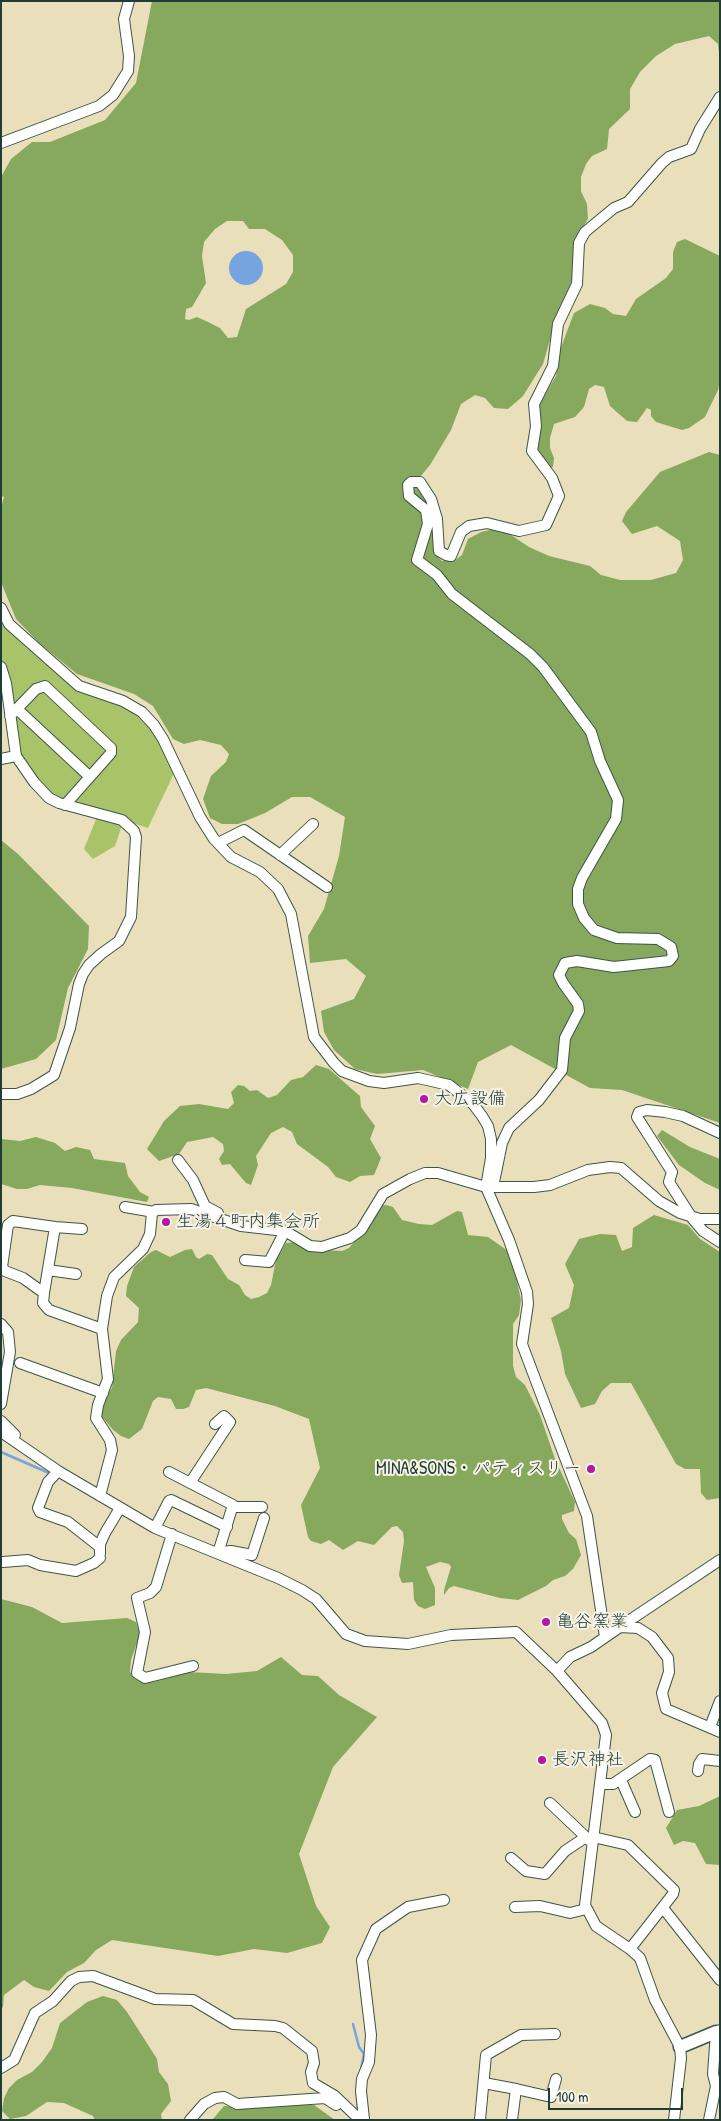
<!DOCTYPE html>
<html>
<head>
<meta charset="utf-8">
<style>
	body { margin:0 }
	#map { position:relative; width:721px; height:2121px; overflow:hidden; background:#e9dfbb; font-family:"Patrick Hand",sans-serif }
	canvas { display:block }
	.frame { position:absolute; inset:0; border:2px solid #1f3d34; pointer-events:none }
	.scale { position:absolute; left:548px; top:2088px; width:135px; height:22px; box-sizing:border-box; border:2px solid #1f3d34; border-top:0; padding-left:6px; font-size:15px; line-height:18px; white-space:nowrap; color:#1f3d34; -webkit-text-stroke:4px #f7f3e8; paint-order:stroke }
</style>
</head>
<body>
<div id="map">
<canvas width="721" height="2121"></canvas>
<div class="frame"></div>
<div class="scale">100 m</div>
</div>
<script>
const ctx = document.querySelector('canvas').getContext('2d');
ctx.lineJoin = 'round';
function paint(path, color) { ctx.fillStyle = color; ctx.fill(path, 'evenodd'); }
const poly = rows => new Path2D(rows.map(r => 'M' + r).join(''));
function trace(path, color, width, dash) { ctx.strokeStyle = color; ctx.lineWidth = width; ctx.lineCap = dash ? 'butt' : 'round'; ctx.setLineDash(dash || []); ctx.stroke(path); }
function drawText(font, color, halo, rows, align = 'center') {
  ctx.font = font + ' "Patrick Hand","Klee One",sans-serif'; ctx.lineWidth = 4; ctx.setLineDash([]); ctx.textBaseline = 'middle'; ctx.strokeStyle = halo; ctx.fillStyle = color; for (const [text, x, y, turn = 0] of rows) {
    ctx.save(); ctx.translate(x, y); ctx.rotate((+turn || 0) * Math.PI / 180); ctx.textAlign = isNaN(turn) ? turn : align; if (halo) ctx.strokeText(text, 0, 0); ctx.fillText(text, 0, 0); ctx.restore();
  }
}
paint(poly([
	[1,607,57,668,103,696,133,706,154,725,177,767,148,828,56,799,30,774,17,750,1,664],
	[97,817,122,825,115,846,93,859,84,849]
]), '#a9c369');
paint(poly([
	[152,1,720,1,720,61,718,44,709,36,675,44,656,56,640,72,630,89,630,109,609,129,607,149,592,156,586,164,581,177,581,191,587,204,588,219,578,235,573,255,574,269,571,283,556,319,543,364,523,396,508,409,494,408,485,398,475,395,461,404,451,430,430,465,420,477,420,488,428,503,433,523,435,554,442,561,454,561,462,555,468,539,481,532,494,529,511,535,529,547,549,556,590,566,601,575,620,580,651,580,676,573,683,560,680,541,657,526,632,534,622,521,626,512,660,472,709,452,720,455,720,1123,622,1090,590,1088,511,1045,478,1062,468,1089,423,1070,377,1074,355,1069,334,1050,324,1032,321,1011,354,999,366,976,346,959,310,963,308,936,324,909,339,856,345,817,310,797,292,797,265,813,238,824,222,824,210,818,203,799,211,776,226,762,229,754,221,745,200,740,184,744,173,739,153,706,134,694,77,674,39,643,16,619,1,582,1,508,4,497,1,496,1,177,11,159,32,142,50,142,105,120,136,83],
	[227,221,243,221,249,229,265,229,282,240,293,255,293,272,286,284,246,309,237,337,228,338,220,328,208,322,197,317,189,320,185,319,186,309,192,307,206,283,202,256,204,242,215,229],
	[685,239,720,256,720,380,718,390,705,417,689,428,682,430,656,422,651,416,651,410,647,408,637,422,627,421,610,406,604,387,595,385,589,389,584,407,575,417,554,424,550,438,550,448,554,458,553,467,548,468,536,449,538,406,556,376,560,350,574,313,590,304,605,308,613,314,626,316,636,299,666,278,673,269,673,252,677,242],
	[1,840,18,854,89,926,88,949,68,988,56,1040,36,1059,1,1069],
	[316,1065,329,1069,360,1096,361,1107,375,1126,370,1139,381,1158,374,1175,360,1176,350,1182,336,1177,328,1167,297,1144,292,1132,283,1127,271,1133,256,1156,258,1165,251,1185,246,1183,230,1164,222,1165,219,1159,224,1151,223,1144,213,1137,187,1142,179,1154,159,1161,147,1149,164,1121,180,1106,199,1104,228,1109,234,1103,231,1092,238,1085,244,1086,250,1091,257,1090,268,1098,277,1095,291,1080,303,1077],
	[662,1130,690,1147,720,1159,720,1190,705,1183,679,1165,657,1136],
	[36,1137,55,1143,65,1151,76,1147,90,1150,94,1159,125,1163,128,1176,140,1192,149,1197,147,1202,72,1188,40,1185,27,1189,17,1189,1,1184,1,1139,20,1141],
	[386,1205,393,1207,402,1220,419,1224,432,1225,457,1211,462,1212,468,1235,488,1237,511,1253,521,1300,519,1315,513,1324,513,1366,516,1377,525,1385,540,1415,555,1459,575,1502,574,1511,562,1515,562,1519,569,1533,576,1539,581,1555,573,1569,565,1576,553,1580,546,1586,518,1600,500,1598,454,1586,449,1588,444,1595,444,1590,451,1567,449,1564,440,1562,426,1567,435,1588,435,1605,425,1609,418,1606,414,1600,413,1582,402,1583,399,1575,404,1541,403,1532,397,1526,392,1527,374,1545,358,1541,343,1550,329,1540,321,1544,311,1541,308,1537,301,1505,320,1468,309,1419,275,1406,206,1388,196,1390,189,1407,183,1409,176,1409,171,1399,158,1397,153,1401,142,1429,129,1439,121,1436,113,1430,100,1414,102,1404,112,1388,116,1351,121,1340,138,1322,139,1308,126,1296,127,1286,134,1267,151,1252,156,1250,170,1257,185,1250,192,1249,196,1257,199,1259,207,1254,212,1255,228,1279,239,1285,245,1295,251,1299,259,1297,267,1293,271,1285,276,1260,286,1243,295,1242,324,1250,342,1251,349,1248,360,1235,379,1206],
	[654,1215,688,1225,700,1239,720,1252,720,1498,707,1500,701,1493,700,1469,685,1469,676,1464,631,1383,611,1383,602,1391,595,1404,581,1408,565,1374,561,1351,551,1318,569,1308,574,1285,565,1264,579,1239,600,1234,616,1235,622,1251,632,1247,633,1228],
	[1,1599,32,1607,62,1623,127,1618,136,1622,140,1634,131,1660,130,1672,135,1679,143,1682,154,1682,189,1672,226,1674,257,1671,281,1657,302,1675,318,1676,339,1695,377,1717,333,1767,299,1854,316,1906,330,1927,322,1943,287,1953,254,1949,218,1956,112,1940,96,1950,84,1963,67,1972,49,1991,34,1987,24,1980,4,1995,3,2007,1,2009],
	[720,1796,720,1865,706,1864,695,1843,683,1841,674,1845,666,1828,677,1810,699,1806],
	[103,1996,117,2000,127,2012,157,2059,159,2072,168,2084,171,2101,161,2114,162,2120,95,2120,93,2116,64,2103,47,2102,26,2116,10,2119,2,2111,4,2098,9,2088,17,2080,32,2072,42,2062,52,2048,60,2023,87,2002],
	[284,2104,314,2105,335,2120,212,2120,224,2106,265,2108]
]), '#86a95d');
paint(poly([
	'229 268a17 17 0 1 1 34 0a17 17 0 1 1-34 0Z'
]), '#76a4df');
trace(poly([
	[1,1452,49,1473],
	[353,2024,359,2047,364,2054,361,2069],
	[357,2099,358,2113]
]), '#76a4df', 2.5);
const minor = poly([
	[1,143,99,106,113,95,128,71,129,56,124,19,129,1],
	[1,608,9,624,79,686,123,701,142,712,154,725,163,739,200,817,214,839,231,857,260,872,278,889,291,914,314,1037,334,1063,342,1071,369,1081,384,1083,418,1078,449,1085,473,1104,482,1116,488,1126,491,1139,491,1158,486,1187,509,1240,527,1292,528,1304,522,1344,587,1516,605,1637],
	[1,667,6,683,16,756,34,782,49,798,59,803,122,820,134,831,136,837,131,917,119,941,101,954,89,965,83,974,79,984,70,1028,54,1075,31,1089,17,1094,1,1094],
	[17,709,89,776],
	[10,716,36,689,45,686,111,748,111,753,65,805],
	[1,759,16,756],
	[218,843,244,830,327,887],
	[280,855,313,824],
	[720,1133,683,1116,665,1112,647,1110,639,1112,637,1117,672,1172,669,1182,692,1218,703,1231,720,1242],
	[178,1160,193,1180,205,1206,218,1213],
	[486,1187,494,1182,502,1143,509,1128,539,1100,562,1070,565,1038,579,1011,578,1004,563,983,559,975,565,963,577,961,614,967,669,961,673,956,671,947,658,939,617,938,594,930,584,918,578,904,578,889,582,878,616,819,618,800,600,761,591,732,543,667,530,654,452,594,437,575,417,560,428,524,426,510,409,496,408,485,411,482,420,482,431,499,437,519,439,551,446,555,451,556,461,532,469,526,487,523,519,531,546,525,559,496,552,478,532,451,536,426,534,404,553,366,558,324,577,284,579,243,585,232,614,208,628,202,662,163,669,157,691,149,700,129,720,97],
	[125,1207,154,1212],
	[13,1221,55,1227,44,1293,23,1278,5,1271,2,1267,8,1225,13,1221],
	[55,1227,82,1229],
	[245,1260,269,1262,285,1231],
	[48,1270,76,1274],
	[44,1293,43,1303,49,1310,102,1329],
	[1,1324,8,1332,10,1352,1,1404],
	[20,1363,103,1393],
	[1,1421,15,1435],
	[1,1432,58,1471,155,1528,278,1578,302,1590,316,1599,346,1634,365,1641,408,1644,451,1635,516,1632,557,1671,602,1723,606,1735,585,1905,596,1926,630,1949,640,1958,655,2000,680,2047,681,2058,674,2120],
	[58,1471,48,1482,38,1508,40,1512,68,1522,100,1547],
	[169,1472,233,1505,218,1553],
	[190,1483,230,1422,224,1416,215,1424],
	[100,1496,112,1450,110,1440,96,1418,98,1405,108,1379,102,1329,107,1296,114,1277,143,1249,150,1234,152,1213,156,1210,191,1209,241,1226,285,1231,310,1246,322,1247,350,1238,361,1230,383,1194,410,1179,425,1173,438,1173,486,1187,534,1187,550,1185,588,1170,610,1167,621,1168,659,1201,680,1213,700,1219,720,1219],
	[233,1507,262,1507],
	[155,1528,169,1501,171,1500,227,1527],
	[172,1534,156,1587,150,1593,137,1598,145,1632,137,1673,145,1678,193,1666],
	[222,1552,231,1551,252,1555,264,1518],
	[100,1554,100,1544,105,1533,120,1508],
	[3,1562,28,1560,40,1565,76,1571,94,1563,100,1558],
	[621,1626,720,1560],
	[557,1671,570,1657,591,1647,620,1627,638,1628,652,1637,668,1658,669,1672,662,1693,666,1709,720,1732],
	[710,1727,720,1701],
	[698,1771,699,1764,702,1759,720,1761],
	[621,1780,635,1812],
	[600,1784,613,1784,650,1759,655,1760,669,1812],
	[550,1803,589,1840],
	[593,1837,628,1845,674,1890,673,1894,630,1949],
	[511,1858,526,1871,545,1874,565,1851,586,1837],
	[515,1907,540,1906,570,1913,586,1909],
	[663,1908,720,1980],
	[1,2068,14,2060,35,2013,53,2001,71,1981,79,1977,93,1976,155,1999,193,2000,233,2024,275,2026,283,2028,312,2051,314,2063,311,2072,313,2083,335,2096,357,2117,364,2120],
	[484,2083,516,2089],
	[364,2119,361,2091,362,2079,369,2062,371,2035,362,1960,376,1929,408,1907,444,1900],
	[190,2120,204,2104,215,2098,224,2097,237,2104,325,2098,336,2105],
	[480,2120,486,2055,521,2035,555,2034],
	[512,2120,516,2089,551,2097,556,2079],
	[709,2120,716,2086,713,2074,716,2032,720,2030]
]);
const tertiary = poly([
	[680,2047,716,2032]
]);
trace(minor, '#3d5548', 12);
trace(tertiary, '#3d5548', 15);
trace(minor, '#fff', 10);
trace(tertiary, '#fff', 12);
for (const [x, y, r, color] of [
	[424,1099,5,"#b5179e"],
	[166,1222,5,"#b5179e"],
	[591,1469,5,"#b5179e"],
	[546,1622,5,"#b5179e"],
	[542,1760,5,"#b5179e"]
]) { const dot = new Path2D(); dot.arc(x, y, r, 0, 2 * Math.PI); ctx.fillStyle = color; ctx.fill(dot); trace(dot, '#f7f3e8', 2); }
drawText('18px', '#1f3d34', '#f7f3e8', [
	["大広設備",434,1099],
	["生湯４町内集会所",176,1222],
	["MINA&SONS・パティスリー",581,1469,"right"],
	["亀谷窯業",556,1622],
	["長沢神社",552,1760]
], 'left');
</script>
</body>
</html>
